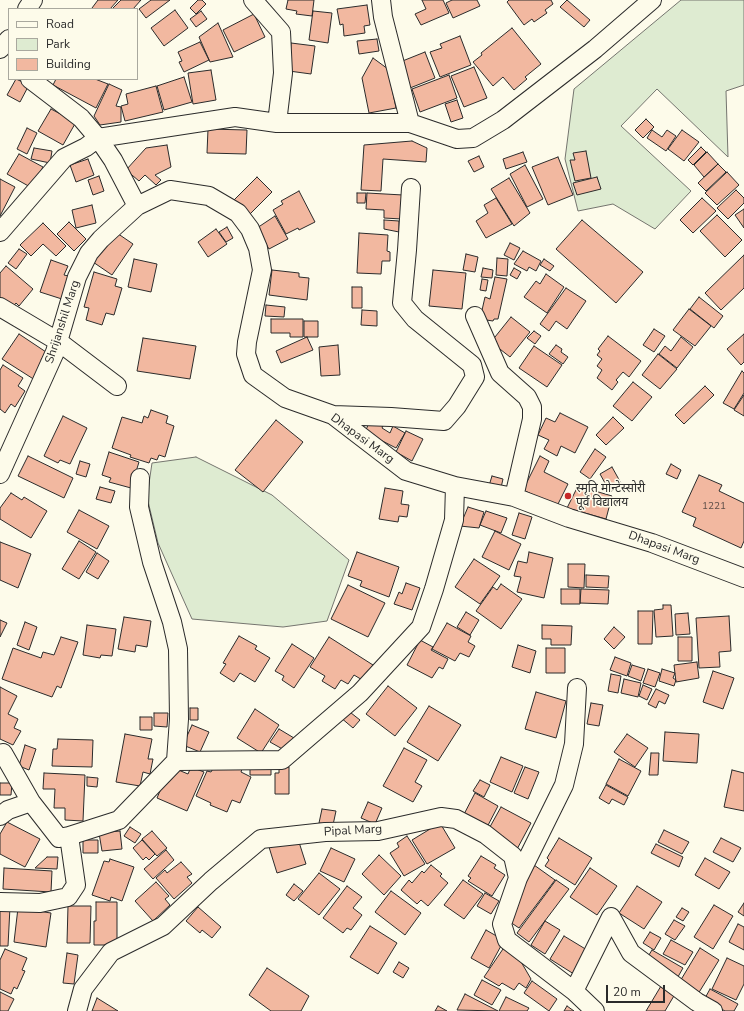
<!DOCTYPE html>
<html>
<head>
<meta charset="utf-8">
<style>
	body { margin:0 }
	#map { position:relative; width:744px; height:1011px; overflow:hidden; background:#fdfbea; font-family:"Nunito Sans",sans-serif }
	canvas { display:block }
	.legend { position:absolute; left:8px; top:8px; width:130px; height:72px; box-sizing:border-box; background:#fdfbea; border:1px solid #a9a89e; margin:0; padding:5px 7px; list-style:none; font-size:12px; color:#2b2b2b }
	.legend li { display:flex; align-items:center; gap:8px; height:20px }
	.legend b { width:20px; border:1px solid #a9a89e }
	.scale { position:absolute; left:606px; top:985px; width:59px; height:18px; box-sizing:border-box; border:2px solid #2b2b2b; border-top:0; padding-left:5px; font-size:12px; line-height:14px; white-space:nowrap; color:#2b2b2b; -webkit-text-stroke:3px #fdfbea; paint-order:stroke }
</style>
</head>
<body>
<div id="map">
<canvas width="744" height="1011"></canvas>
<ul class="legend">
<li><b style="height:5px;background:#fdfbea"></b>Road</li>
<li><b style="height:11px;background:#deebd1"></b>Park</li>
<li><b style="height:11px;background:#f2b8a0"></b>Building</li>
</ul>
<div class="scale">20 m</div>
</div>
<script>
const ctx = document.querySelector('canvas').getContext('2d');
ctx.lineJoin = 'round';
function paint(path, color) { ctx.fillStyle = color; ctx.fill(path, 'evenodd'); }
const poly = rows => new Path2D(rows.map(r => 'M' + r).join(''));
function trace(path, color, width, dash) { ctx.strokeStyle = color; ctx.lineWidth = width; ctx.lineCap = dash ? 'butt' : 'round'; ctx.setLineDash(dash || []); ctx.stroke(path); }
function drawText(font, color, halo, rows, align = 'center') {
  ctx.font = font + ' "Nunito Sans","Noto Sans Devanagari",sans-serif'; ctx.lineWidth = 3; ctx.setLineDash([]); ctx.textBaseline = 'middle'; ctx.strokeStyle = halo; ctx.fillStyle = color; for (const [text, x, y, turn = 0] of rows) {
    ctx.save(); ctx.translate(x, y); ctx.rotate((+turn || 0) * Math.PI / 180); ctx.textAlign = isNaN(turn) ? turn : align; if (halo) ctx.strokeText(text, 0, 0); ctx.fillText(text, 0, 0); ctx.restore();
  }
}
const green = poly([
	[681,0,744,0,744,85,726,91,728,157,657,89,621,126,691,191,655,229,613,204,578,211,565,159,574,89,681,0],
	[196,457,272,495,349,560,327,621,283,627,192,619,158,543,147,497,152,463,196,457]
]);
paint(green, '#deebd1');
trace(green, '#74746e', 1);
const building = poly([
	[98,0,118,0,110,9,93,9,92,8,98,0],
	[121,0,141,0,133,9,112,9,121,0],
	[151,0,170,0,146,18,139,9,151,0],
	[198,0,202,0,206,4,196,14,190,8,198,0],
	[288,0,314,0,312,16,296,14,297,11,286,9,288,0],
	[422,0,443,0,449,13,421,25,415,14,426,9,422,0],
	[452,0,477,0,480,6,453,18,446,3,452,0],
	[509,0,551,0,553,4,545,10,547,13,534,22,532,19,524,25,507,2,509,0],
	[567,0,590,20,584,27,560,7,567,0],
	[367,5,370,25,364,26,365,33,344,36,343,24,340,25,337,9,367,5],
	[175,10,188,28,164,46,151,28,175,10],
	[201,11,207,19,196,27,190,19,201,11],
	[313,11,332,13,328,43,309,40,313,11],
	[254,14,265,37,234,52,223,30,254,14],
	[218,23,233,57,210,62,199,37,218,23],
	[512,28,541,64,525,77,527,79,514,90,503,77,493,86,473,62,482,55,481,53,512,28],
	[460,36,471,65,440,77,430,52,442,48,440,44,460,36],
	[377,39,379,51,359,54,357,41,377,39],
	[200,42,209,60,184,72,179,62,182,61,178,52,200,42],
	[291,43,315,46,311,74,289,71,291,43],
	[425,52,435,78,410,88,400,62,425,52],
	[373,58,388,69,396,108,369,113,362,78,373,58],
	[474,67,487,98,464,107,451,76,474,67],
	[211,70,216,100,193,104,188,73,211,70],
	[449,75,457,98,420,112,412,89,449,75],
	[184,77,192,102,164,110,157,86,184,77],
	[16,79,29,85,20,102,7,95,16,79],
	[56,79,95,79,108,84,96,108,53,85,56,79],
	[109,84,122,90,116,106,121,107,121,122,100,125,94,116,109,84],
	[156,86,163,112,125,121,121,106,128,104,126,94,156,86],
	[457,100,463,118,451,122,445,104,457,100],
	[51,109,76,122,63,145,38,131,51,109],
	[646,119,654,127,643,138,635,130,646,119],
	[27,128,37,133,27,154,17,149,27,128],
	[208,129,247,130,246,154,207,153,208,129],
	[652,130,662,137,667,130,676,136,666,151,647,138,652,130],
	[682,130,699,142,684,161,668,149,682,130],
	[412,141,427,148,426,162,383,159,381,191,361,190,364,145,412,141],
	[167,145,171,167,155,175,161,180,156,185,145,175,139,181,126,170,146,148,167,145],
	[701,147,706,152,693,165,688,160,701,147],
	[34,148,52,151,50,163,31,159,34,148],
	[586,151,591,178,575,181,570,160,575,160,573,153,586,151],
	[523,152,527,162,506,169,503,159,523,152],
	[707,152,718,164,704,177,694,165,707,152],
	[19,154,43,167,32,188,7,174,19,154],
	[479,156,484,167,474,172,468,161,479,156],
	[558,157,573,195,548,205,532,167,558,157],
	[88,159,94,175,76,182,70,165,88,159],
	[718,164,726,172,706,191,698,183,718,164],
	[525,165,543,199,527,207,510,174,525,165],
	[727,172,739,185,717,205,705,193,727,172],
	[99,176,104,191,93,195,88,180,99,176],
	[257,177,272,192,249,215,234,200,257,177],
	[597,177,601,189,577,195,573,183,597,177],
	[509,178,530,213,514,226,491,189,509,178],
	[0,179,15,187,0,216,0,179],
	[736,190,744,198,744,203,728,219,717,208,736,190],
	[299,191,315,222,299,230,298,228,286,234,273,210,283,204,281,201,299,191],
	[357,193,366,193,365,203,357,203,357,193],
	[367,193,403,195,402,219,384,218,384,210,366,209,367,193],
	[496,198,512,224,486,238,476,221,488,213,484,205,496,198],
	[702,198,716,211,693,233,680,220,702,198],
	[92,205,96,223,76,228,72,210,92,205],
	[744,209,744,228,735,215,744,209],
	[717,215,742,240,725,257,700,231,717,215],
	[275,216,288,239,269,249,257,228,275,216],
	[384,220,399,221,399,232,384,229,384,220],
	[582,220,643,272,616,303,556,249,582,220],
	[69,222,86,239,74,251,57,234,69,222],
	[43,223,66,246,56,256,43,244,31,256,20,245,43,223],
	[227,227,233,238,226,242,219,232,227,227],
	[216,229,227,244,208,257,198,242,216,229],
	[114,231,133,244,112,275,93,262,114,231],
	[359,233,388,235,387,251,390,252,390,261,382,261,381,274,357,273,359,233],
	[510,243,520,248,514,260,504,255,510,243],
	[19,249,27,254,16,269,8,263,19,249],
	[523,251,541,261,536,271,529,267,527,271,514,264,523,251],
	[466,254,478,257,475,272,463,270,466,254],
	[744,255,744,288,721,310,705,293,744,255],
	[497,258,508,259,507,276,496,275,497,258],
	[134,259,157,264,151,292,128,287,134,259],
	[544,259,554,266,550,271,540,265,544,259],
	[51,260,68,266,64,275,73,277,65,300,40,292,51,260],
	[6,266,33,289,19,306,16,303,11,309,0,299,0,273,6,266],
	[483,268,493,270,492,278,481,277,483,268],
	[514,268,521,272,517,279,510,275,514,268],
	[272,270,299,273,299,277,309,278,307,300,269,295,272,270],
	[433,270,466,273,462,309,429,306,433,270],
	[94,272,117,279,115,286,122,288,114,315,106,313,102,325,86,320,89,308,84,307,94,272],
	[546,274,564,287,547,313,524,297,536,281,540,284,546,274],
	[495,277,507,279,498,319,494,319,493,321,480,319,485,297,490,299,495,277],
	[482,279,488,280,486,291,480,290,482,279],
	[352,287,362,287,362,308,352,308,352,287],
	[566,288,586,301,567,329,556,321,549,331,540,324,566,288],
	[699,297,723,316,714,328,690,309,699,297],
	[266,305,285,307,284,317,265,316,266,305],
	[689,309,711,326,695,346,673,330,689,309],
	[362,310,377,311,377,326,361,325,362,310],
	[511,317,530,332,510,357,491,342,511,317],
	[271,319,303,319,303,337,290,337,290,333,271,333,271,319],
	[304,321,318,321,318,337,304,337,304,321],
	[654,329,665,336,654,352,643,345,654,329],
	[534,331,541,336,535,344,527,338,534,331],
	[19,334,46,352,41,360,45,363,35,380,2,359,19,334],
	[744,334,744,362,741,365,727,349,744,334],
	[608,336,641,361,629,377,623,372,616,380,618,382,612,390,597,378,602,370,597,366,602,359,597,355,600,351,598,349,608,336],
	[307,337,313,350,281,363,276,351,307,337],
	[681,337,693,347,677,368,659,354,665,346,671,351,681,337],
	[143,338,196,346,190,379,137,371,143,338],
	[338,345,340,375,321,376,319,347,338,345],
	[556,345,562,349,561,352,568,357,563,364,549,354,556,345],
	[534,346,562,365,547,387,519,368,534,346],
	[658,354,677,369,660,389,642,375,658,354],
	[3,365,23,378,18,386,25,391,15,407,11,404,5,413,0,409,0,370,3,365],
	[742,371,744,373,744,393,734,409,723,403,742,371],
	[633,382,652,397,632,421,613,406,633,382],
	[705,386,714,395,684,424,675,415,705,386],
	[744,395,744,416,734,410,744,395],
	[151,410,168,416,166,423,174,426,165,457,159,455,157,460,151,458,149,463,130,457,131,455,112,448,122,417,142,423,144,416,148,418,151,410],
	[560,413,588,427,575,453,561,446,557,456,544,449,549,440,538,435,546,418,555,422,560,413],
	[63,416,87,428,70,464,60,460,58,463,44,456,63,416],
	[613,417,624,428,606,445,596,435,613,417],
	[276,420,303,442,263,492,235,470,276,420],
	[369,423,383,426,382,428,390,433,393,426,405,433,396,448,365,432,369,423],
	[406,431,423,439,412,461,396,452,406,431],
	[595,449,606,457,590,479,580,472,595,449],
	[109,452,139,462,131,488,109,482,111,478,102,475,109,452],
	[28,456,73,478,64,498,18,476,28,456],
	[540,456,549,461,544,472,568,484,557,506,523,490,540,456],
	[80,461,90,464,86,477,76,474,80,461],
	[671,464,681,470,677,479,666,474,671,464],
	[612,467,622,485,610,492,600,474,612,467],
	[699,475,722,485,719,491,744,503,744,541,741,548,693,526,696,518,682,512,699,475],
	[492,476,503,479,500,492,488,489,492,476],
	[578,486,612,496,606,519,567,508,578,486],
	[100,487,115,491,111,503,96,499,100,487],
	[385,488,403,491,401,504,409,505,407,517,399,516,398,522,379,519,385,488],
	[11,493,22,500,24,497,47,511,31,538,0,519,0,508,11,493],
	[468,507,484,512,479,528,460,526,468,507],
	[79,510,109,526,97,549,67,532,79,510],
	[486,511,507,518,501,533,480,525,486,511],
	[519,513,532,517,525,539,512,535,519,513],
	[495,531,521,544,509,570,482,557,495,531],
	[79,541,96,552,79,579,62,569,79,541],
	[0,542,31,554,18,588,0,580,0,542],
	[357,552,399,567,389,597,360,586,362,581,348,576,357,552],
	[529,552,553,558,544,598,517,592,521,577,514,576,518,561,527,563,529,552],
	[97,553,109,561,98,579,86,572,97,553],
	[474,559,500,576,480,604,455,587,474,559],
	[568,564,585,564,584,588,568,587,568,564],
	[586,575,609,576,608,588,586,587,586,575],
	[406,583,420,588,412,610,394,604,399,592,402,594,406,583],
	[501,584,522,599,501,629,476,611,493,587,497,590,501,584],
	[348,585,385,603,368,637,331,619,348,585],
	[561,589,580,589,580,604,561,604,561,589],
	[581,589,609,590,608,604,580,603,581,589],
	[663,605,671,605,673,636,656,637,654,610,663,609,663,605],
	[638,611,653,611,652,644,638,644,638,611],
	[466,612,479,620,470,635,457,627,466,612],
	[688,613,690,634,676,635,675,614,688,613],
	[729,616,731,651,719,652,720,667,699,668,696,618,729,616],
	[124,617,151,621,147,647,136,645,135,652,118,649,124,617],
	[0,620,7,623,0,637,0,620],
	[25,622,37,627,29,650,17,645,25,622],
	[447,623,471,636,468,642,475,646,469,657,460,653,455,661,432,649,447,623],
	[87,625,116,629,112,656,101,655,100,658,83,655,87,625],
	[542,625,572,626,571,645,551,645,551,639,542,639,542,625],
	[614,627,625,637,614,649,604,639,614,627],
	[239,636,257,646,255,649,270,658,255,682,240,673,234,682,220,673,226,664,223,663,239,636],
	[61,637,78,642,61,688,57,686,52,697,2,679,13,648,41,658,43,652,54,655,61,637],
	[329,637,373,665,364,681,354,675,348,684,341,680,335,689,322,681,325,676,310,667,329,637],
	[678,637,692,637,692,661,678,661,678,637],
	[420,640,433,647,431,650,448,659,443,669,439,667,432,678,407,665,420,640],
	[292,644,314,658,294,688,282,680,284,676,275,671,292,644],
	[518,645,536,651,530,673,512,667,518,645],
	[546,648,565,648,565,673,546,673,546,648],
	[615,657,631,663,627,676,610,670,615,657],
	[697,662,699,678,676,682,674,665,697,662],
	[632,665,645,669,641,681,628,676,632,665],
	[648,669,660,673,655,687,643,683,648,669],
	[662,669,675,673,673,678,676,680,674,686,659,681,662,669],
	[713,671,734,678,723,709,703,702,713,671],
	[611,674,621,676,618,693,608,691,611,674],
	[624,679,641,683,638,697,621,693,624,679],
	[643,685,652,689,647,700,639,696,643,685],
	[388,686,417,708,395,736,366,714,388,686],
	[0,687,17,696,8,714,18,719,14,728,21,731,13,745,0,739,0,687],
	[656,689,669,695,665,704,659,701,656,708,648,704,656,689],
	[536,692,566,701,556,738,525,729,536,692],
	[591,703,603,705,599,726,587,724,591,703],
	[429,706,461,725,438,761,407,742,429,706],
	[190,708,198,708,198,720,190,720,190,708],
	[255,709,279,725,261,753,237,738,255,709],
	[346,709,360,720,353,728,340,717,346,709],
	[154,713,168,713,167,727,154,726,154,713],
	[140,717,152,717,152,730,140,730,140,717],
	[192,725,209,732,200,752,183,745,192,725],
	[279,729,294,738,286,751,270,742,279,729],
	[665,732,699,734,697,763,663,761,665,732],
	[125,734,152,739,148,759,153,759,150,774,143,772,140,786,116,782,125,734],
	[627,734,648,748,635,767,614,752,627,734],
	[58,739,93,740,92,767,52,766,53,749,57,749,58,739],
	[25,745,36,749,29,770,19,766,25,745],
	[404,748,427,760,415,782,422,786,413,802,383,786,404,748],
	[651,753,659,753,658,775,649,775,651,753],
	[501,757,523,766,512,792,490,782,501,757],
	[619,759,641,771,628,796,606,784,619,759],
	[250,764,271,764,271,775,250,775,250,764],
	[215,765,242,769,241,772,251,777,240,803,232,800,227,812,210,805,211,803,196,796,207,771,211,772,215,765],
	[191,767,204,772,187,811,157,798,168,772,176,769,188,774,191,767],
	[279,767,289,767,289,794,275,794,275,773,279,773,279,767],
	[525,767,539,772,528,799,514,793,525,767],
	[732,770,744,773,744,811,724,807,732,770],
	[44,773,85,775,83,821,65,820,65,808,54,808,55,789,43,789,44,773],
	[87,777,98,778,97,787,87,786,87,777],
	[480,780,490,785,484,797,473,791,480,780],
	[0,783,12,783,11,795,0,795,0,783],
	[606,785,628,797,624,805,612,799,609,804,599,798,606,785],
	[475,793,498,806,484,833,461,820,475,793],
	[368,802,382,808,375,824,361,818,368,802],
	[501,807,531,823,516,851,486,834,501,807],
	[322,809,336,811,333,825,319,823,322,809],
	[7,822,40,839,25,867,0,854,0,834,7,822],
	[440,823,455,848,427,864,412,840,440,823],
	[130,827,141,834,135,843,124,836,130,827],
	[664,830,689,842,682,854,658,842,664,830],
	[120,831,122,849,102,851,99,833,120,831],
	[152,831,167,848,157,856,142,839,152,831],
	[407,836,425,864,404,876,390,853,399,847,397,843,407,836],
	[559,838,592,858,575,885,545,866,549,860,547,858,559,838],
	[721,838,741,848,733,862,713,852,721,838],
	[298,839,306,864,277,873,269,847,298,839],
	[83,840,98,840,98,853,83,853,83,840],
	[142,840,155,854,149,860,146,857,143,860,133,848,142,840],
	[656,844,683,857,679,867,651,853,656,844],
	[331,848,355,859,344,882,320,871,331,848],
	[166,850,174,860,153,879,144,869,166,850],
	[379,855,401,876,384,895,362,874,379,855],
	[481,856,496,865,494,868,505,875,492,896,468,881,471,878,468,876,481,856],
	[47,857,58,857,57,869,35,868,47,857],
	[705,858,730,872,719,889,695,875,705,858],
	[110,859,134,867,122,901,111,897,110,901,92,895,104,861,109,862,110,859],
	[181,862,192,874,187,877,192,883,174,899,156,878,165,870,167,873,181,862],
	[431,865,442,874,440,876,448,883,428,906,421,900,417,904,401,890,409,880,412,883,422,871,424,873,431,865],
	[534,865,555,880,519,928,504,918,534,865],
	[4,868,52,871,51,892,3,889,4,868],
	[590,868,617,886,597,915,570,897,590,868],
	[319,873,340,889,319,915,298,899,319,873],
	[463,880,483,894,464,919,444,905,463,880],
	[556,880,569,889,529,942,517,933,556,880],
	[156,882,169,896,165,899,170,905,153,921,135,901,156,882],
	[294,884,303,891,294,901,286,895,294,884],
	[347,886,362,897,353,908,362,915,351,930,347,928,343,933,323,918,347,886],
	[637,886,662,902,644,929,619,913,637,886],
	[391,891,421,913,405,935,375,912,391,891],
	[485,893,499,901,491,914,477,906,485,893],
	[96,902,117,902,117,945,94,945,94,921,96,921,96,902],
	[744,903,744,916,738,912,744,903],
	[714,905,733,916,713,949,694,937,714,905],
	[0,906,10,907,8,946,0,946,0,906],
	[68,906,91,906,90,943,67,943,68,906],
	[198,907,221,927,212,938,202,930,200,933,186,921,198,907],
	[18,908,51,913,46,947,14,942,18,908],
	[682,908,689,912,683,921,676,917,682,908],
	[674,920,685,926,675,940,665,934,674,920],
	[545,921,560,930,545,954,531,945,545,921],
	[738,924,744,927,744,950,729,942,738,924],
	[370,926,397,943,378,974,350,957,370,926],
	[486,930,500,938,502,944,489,968,471,958,486,930],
	[650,932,661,938,654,950,643,943,650,932],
	[564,936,592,953,577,976,550,959,564,936],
	[671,940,693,952,685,965,663,954,671,940],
	[505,946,520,960,531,979,526,988,519,983,514,990,502,983,499,986,484,977,505,946],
	[700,948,719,960,698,994,679,983,700,948],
	[5,949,27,958,22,970,25,971,17,989,14,987,11,994,0,989,0,960,5,949],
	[652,950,683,968,675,982,644,963,652,950],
	[67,953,78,955,74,984,63,983,67,953],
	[727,958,744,966,744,984,736,1000,712,989,727,958],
	[399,962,409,968,403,978,393,972,399,962],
	[267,968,309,996,301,1011,271,1011,249,995,267,968],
	[482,980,501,990,492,1005,474,995,482,980],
	[532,981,557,999,549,1011,524,993,532,981],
	[664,981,678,989,665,1011,646,1011,664,981],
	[710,989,738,1004,734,1011,725,1011,704,1000,710,989],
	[0,992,14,999,8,1011,0,1011,0,992],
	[465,994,498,1011,457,1010,465,994],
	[506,997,529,1008,527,1011,499,1011,506,997],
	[97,998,118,1011,92,1011,97,998],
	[438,1006,447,1011,435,1011,438,1006],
	[567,1006,574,1011,564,1011,567,1006]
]);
paint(building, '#f2b8a0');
trace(building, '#2b2b2b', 1);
const minor = poly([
	[253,0,281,32,283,73,277,123],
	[381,0,383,17,410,123],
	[27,9,33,0],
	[0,49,9,39],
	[30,79,81,118,98,138,113,160,137,206,170,190,209,196,238,213,250,229,258,248,262,270,247,342,246,354,253,375,285,398,333,415,406,471,455,486,514,497,569,518,652,543,744,578],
	[0,232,64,158,86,147,98,138,235,117,277,123,410,123,457,139,473,138,503,120,595,49,652,0],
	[0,307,59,342,117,386],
	[475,316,500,373,527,397,532,407,532,419,514,497],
	[333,415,391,417,444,421,457,406,475,377,472,365,415,319,402,303,407,250,411,188],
	[0,474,55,352,77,277,89,253,101,239,137,206],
	[140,478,139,507,152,562,172,622,178,649,179,719,176,761],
	[3,753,31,802],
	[0,816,8,810,31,802,59,838,69,836,119,820,176,761,282,760,360,693,421,627,434,589,454,520,455,486],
	[518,878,564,785,574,744,577,688],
	[0,902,40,903,68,897,76,885,69,836],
	[574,991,611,917,631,953,697,1002,713,1011],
	[77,1011,83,989,111,952,163,926,211,881,261,839,325,832,378,831,441,817,456,819,485,834,513,856,518,878,502,924,507,940,574,991,595,1011]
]);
trace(minor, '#2b2b2b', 20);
trace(minor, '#fdfbea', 18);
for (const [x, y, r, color] of [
	[568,496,4,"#c62828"]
]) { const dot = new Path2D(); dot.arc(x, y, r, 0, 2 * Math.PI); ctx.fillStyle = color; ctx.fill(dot); trace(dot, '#fdfbea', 1.5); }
drawText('10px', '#5d4e48', null, [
	["1221",714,507]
]);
drawText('12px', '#2b2b2b', '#fdfbea', [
	["Shrijanshil Marg",63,322,-72],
	["Dhapasi Marg",362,439,36],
	["Dhapasi Marg",664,548,20],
	["Pipal Marg",353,831,-3]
]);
drawText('12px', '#2b2b2b', '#fdfbea', [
	["स्मृति मोन्टेस्सोरी",576,489],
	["पूर्व विद्यालय",576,503]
], 'left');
</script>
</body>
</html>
